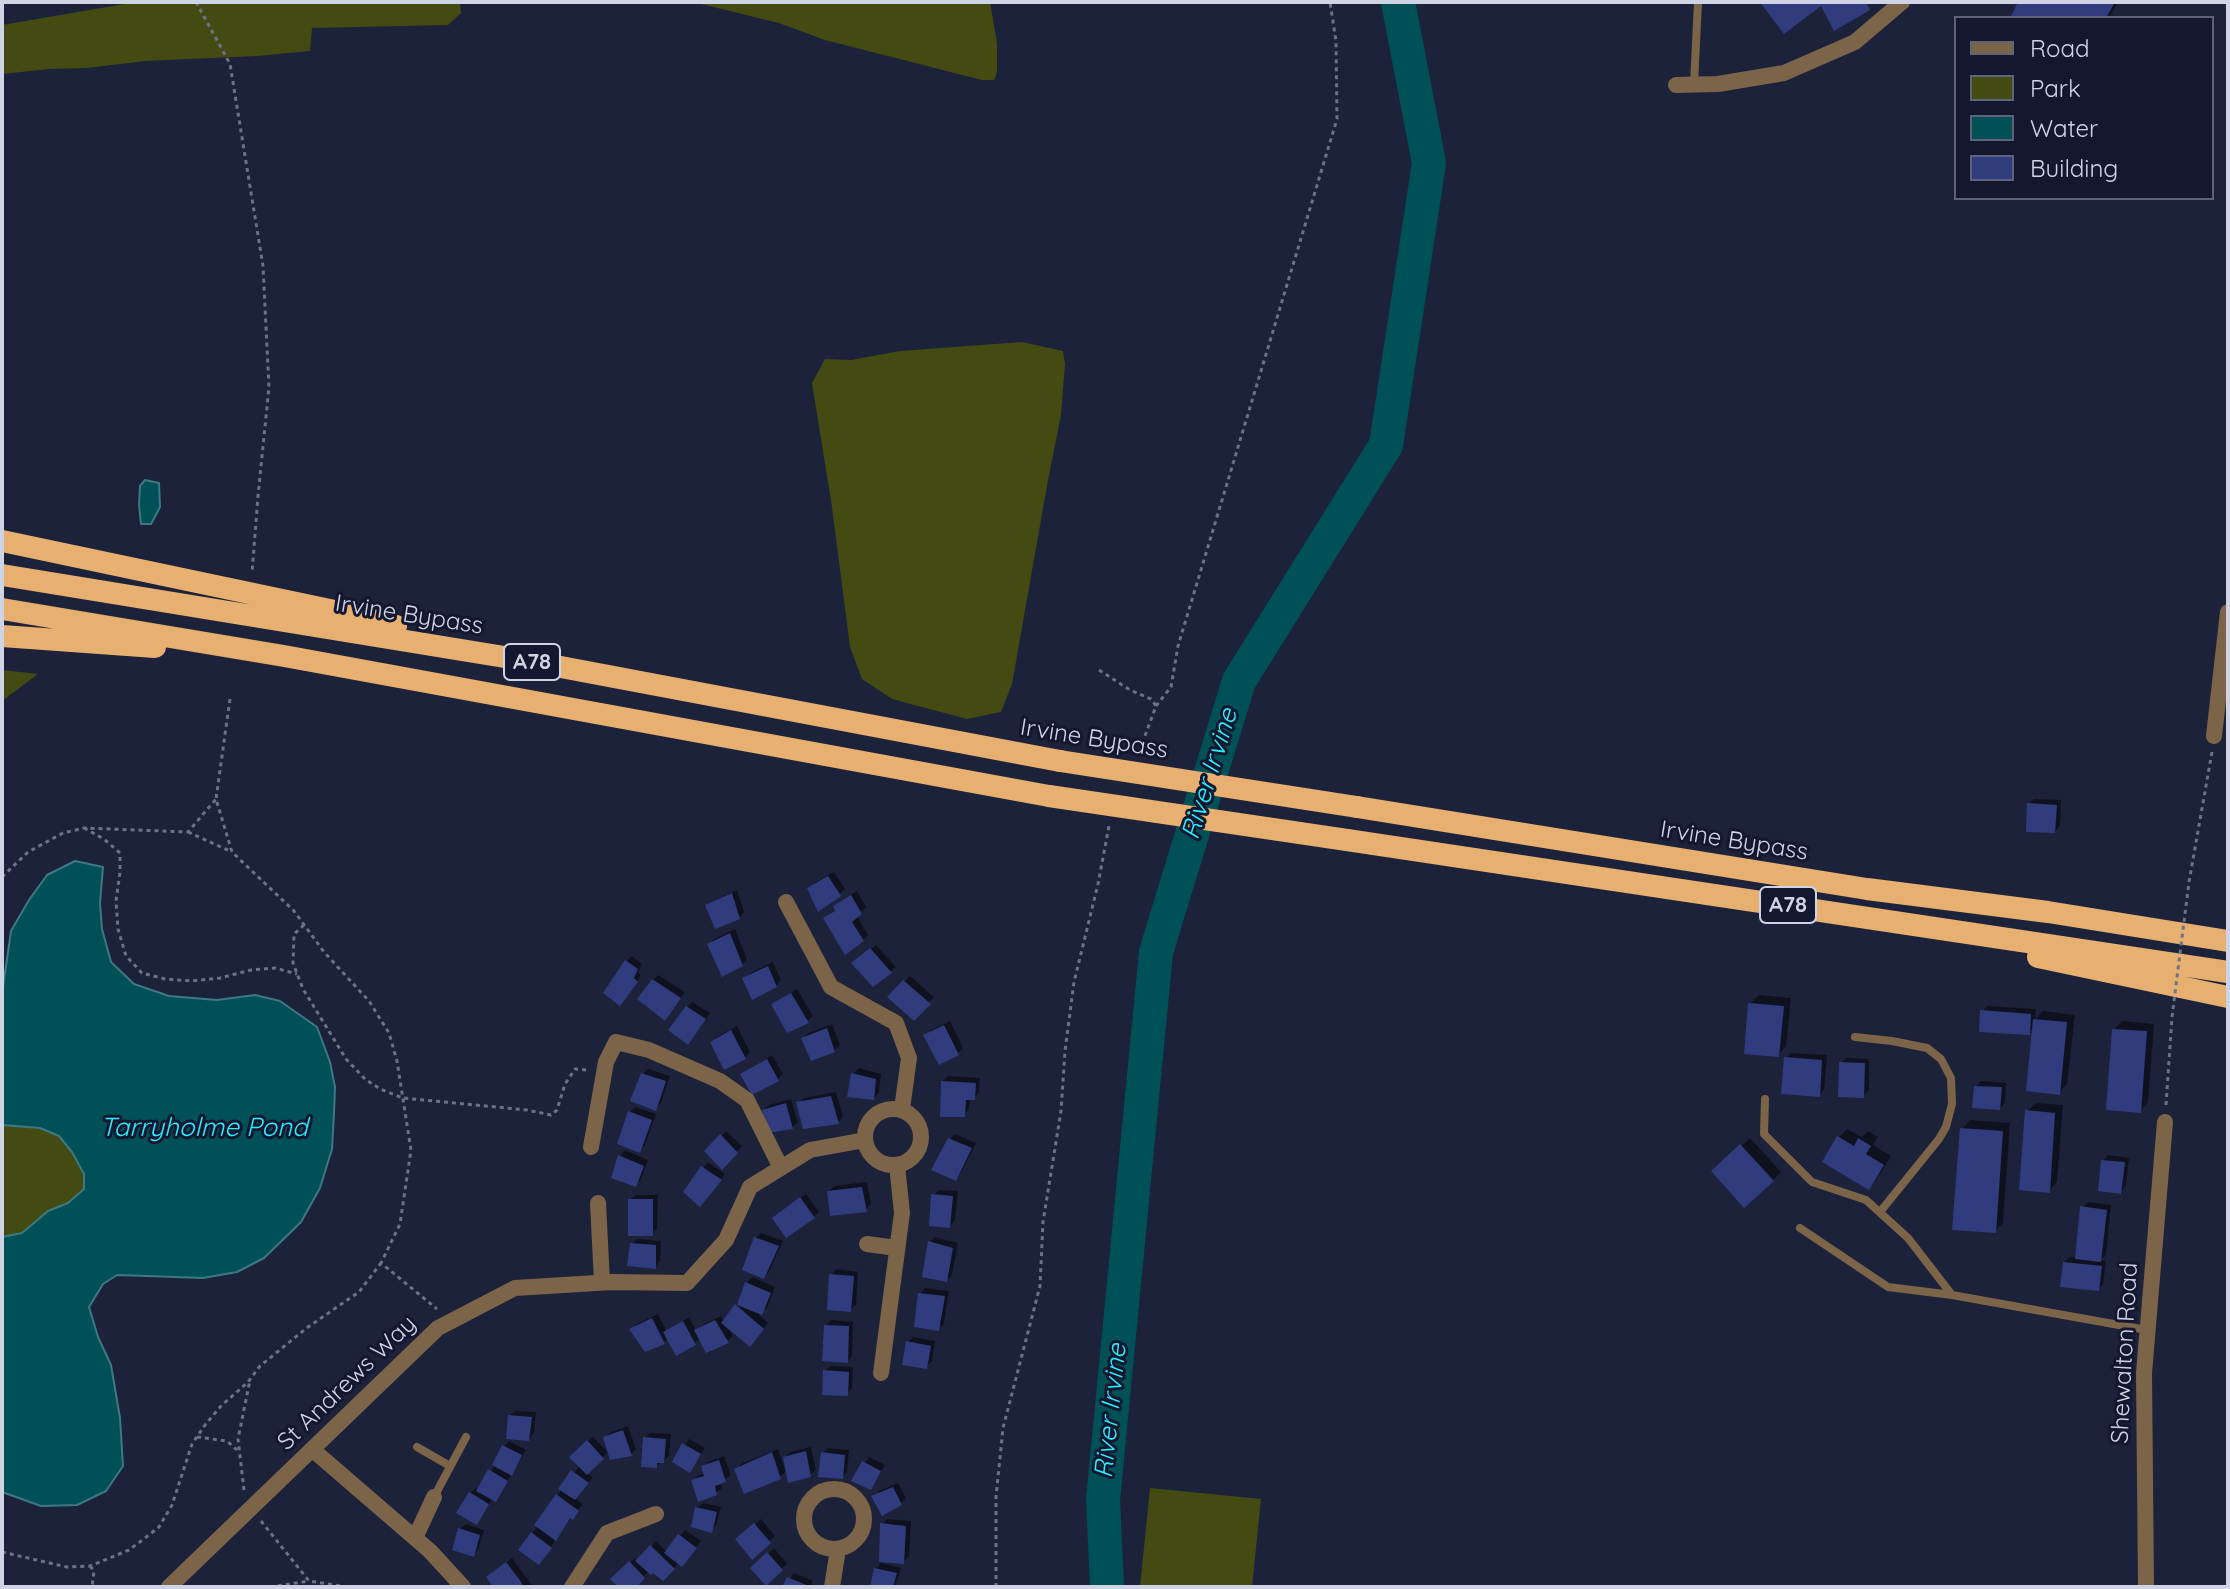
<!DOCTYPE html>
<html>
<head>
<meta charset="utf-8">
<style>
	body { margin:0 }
	#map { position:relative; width:2230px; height:1589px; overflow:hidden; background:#1c223a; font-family:Quicksand,sans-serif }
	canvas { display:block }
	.frame { position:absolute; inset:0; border:4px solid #cfd4e5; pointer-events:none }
	.legend { position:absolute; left:1954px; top:16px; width:260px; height:184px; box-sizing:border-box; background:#131830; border:2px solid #5e6378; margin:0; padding:10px 14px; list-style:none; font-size:24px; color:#cfd4e5 }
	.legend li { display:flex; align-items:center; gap:16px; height:40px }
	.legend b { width:40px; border:2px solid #5e6378 }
</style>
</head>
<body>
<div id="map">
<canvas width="2230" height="1589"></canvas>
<div class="frame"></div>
<ul class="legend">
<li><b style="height:10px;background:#7c6449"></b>Road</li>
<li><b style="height:22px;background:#444b12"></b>Park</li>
<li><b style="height:22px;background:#005157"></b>Water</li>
<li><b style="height:22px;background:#313c7f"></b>Building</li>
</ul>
</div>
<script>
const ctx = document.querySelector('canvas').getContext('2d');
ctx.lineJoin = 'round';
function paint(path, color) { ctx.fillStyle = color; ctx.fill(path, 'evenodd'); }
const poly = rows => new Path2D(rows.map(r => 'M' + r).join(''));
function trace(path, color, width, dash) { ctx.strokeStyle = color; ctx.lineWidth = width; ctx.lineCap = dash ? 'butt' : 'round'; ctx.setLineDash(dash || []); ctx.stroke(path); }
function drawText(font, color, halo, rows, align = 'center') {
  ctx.font = font + ' Quicksand,sans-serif'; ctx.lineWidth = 6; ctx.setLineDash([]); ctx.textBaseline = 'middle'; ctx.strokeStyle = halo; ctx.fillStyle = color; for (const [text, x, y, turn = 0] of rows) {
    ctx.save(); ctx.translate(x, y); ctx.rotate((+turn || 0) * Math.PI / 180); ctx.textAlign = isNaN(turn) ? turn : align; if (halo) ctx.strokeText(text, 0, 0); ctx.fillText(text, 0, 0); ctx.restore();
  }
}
paint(poly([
	[136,2,460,2,461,13,448,25,312,28,310,51,257,56,145,61,87,68,49,69,2,74,2,25],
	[693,2,990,2,997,43,997,72,994,80,982,80,825,40,779,23],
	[1022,342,1063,351,1065,364,1061,415,1048,480,1012,684,1001,712,967,719,892,699,862,679,850,647,832,507,812,383,825,359,851,360,900,351],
	[2,670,38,674,2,701],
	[2,1125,40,1128,59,1136,72,1152,84,1174,84,1189,68,1203,48,1211,22,1233,2,1237],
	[1150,1488,1261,1499,1252,1587,1140,1587]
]), '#444b12');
const water = poly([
	[145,480,159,483,160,507,151,524,141,524,139,505,140,486,145,480],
	[75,861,103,867,100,903,102,929,111,962,134,984,169,996,217,1000,255,995,280,1001,317,1027,330,1062,335,1087,334,1113,332,1149,320,1188,301,1222,264,1258,237,1272,203,1278,117,1275,103,1284,89,1307,98,1337,111,1365,120,1418,123,1466,106,1491,77,1505,41,1506,2,1492,2,1237,22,1233,48,1211,68,1203,84,1189,84,1174,72,1152,59,1136,40,1128,2,1125,2,994,11,931,29,900,47,875,75,861]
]);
paint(water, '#005157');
trace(water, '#3e7882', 2);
paint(poly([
	[2020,2,2118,2,2109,18,2012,18],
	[2034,799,2061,800,2060,826,2055,831,2029,804],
	[834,872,845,889,839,894,809,888,814,883],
	[737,890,744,912,739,918,708,906,713,901],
	[857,891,866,907,857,916,868,935,863,940,826,918,837,909,836,906,841,901],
	[735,929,747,959,742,964,709,944,714,939],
	[876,945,896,967,874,985,859,958],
	[632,956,642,964,638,972,641,976,625,998,626,961],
	[773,962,781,980,776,986,745,978,750,973],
	[658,975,685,992,670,1013,653,980],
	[910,976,934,997,914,1019,890,997],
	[797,989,813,1016,808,1021,774,1004],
	[1759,995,1791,998,1786,1046,1778,1055,1750,1004],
	[692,1002,710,1013,693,1037,687,1007],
	[1988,1006,2036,1009,2035,1020,2043,1011,2075,1015,2067,1084,2059,1093,2034,1028,2029,1033,1982,1011],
	[950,1021,963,1048,958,1053,926,1035,931,1030],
	[2122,1021,2154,1024,2148,1102,2140,1111,2114,1030],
	[832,1024,840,1045,834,1051,803,1038,808,1033],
	[737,1026,750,1052,745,1057,725,1067,712,1042,717,1037],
	[1791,1053,1827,1055,1824,1090,1819,1095,1786,1058],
	[772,1055,783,1074,778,1079,743,1074],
	[1846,1058,1869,1059,1869,1090,1863,1096,1841,1063],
	[859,1068,881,1074,879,1093,874,1098,850,1095,853,1074],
	[648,1069,670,1076,661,1103,656,1109,643,1074],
	[948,1076,980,1078,979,1092,974,1098,970,1098,969,1109,964,1115,943,1081],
	[1981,1081,2006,1083,2005,1103,2000,1108,1976,1087],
	[836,1092,843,1117,838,1122,799,1103,804,1098],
	[791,1099,798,1122,792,1127,764,1110,769,1105],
	[2036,1103,2063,1105,2057,1182,2049,1191,2027,1111],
	[635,1107,656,1114,645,1145,640,1150,630,1112],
	[1970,1120,2010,1123,2003,1223,1995,1231,1962,1129],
	[1847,1129,1862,1137,1868,1131,1878,1137,1873,1145,1891,1156,1877,1179,1869,1188,1839,1137],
	[726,1131,742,1146,722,1167,707,1151],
	[955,1134,976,1143,961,1173,956,1179,950,1139],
	[1750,1138,1781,1172,1773,1180,1722,1163],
	[625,1150,648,1160,641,1179,636,1184,613,1177,620,1156],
	[2108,1155,2129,1158,2126,1186,2120,1192,2103,1161],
	[708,1162,725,1174,706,1199,685,1191],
	[867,1182,871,1204,866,1210,829,1191,834,1186],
	[939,1190,958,1191,955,1220,950,1226,933,1195],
	[806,1194,819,1212,814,1217,780,1213],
	[636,1195,658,1195,657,1229,652,1234,630,1200],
	[2088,1202,2111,1205,2106,1255,2100,1260,2106,1261,2103,1284,2098,1289,2064,1262,2070,1257,2077,1258,2082,1207],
	[761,1233,783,1241,769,1272,764,1277,755,1238],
	[935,1237,958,1243,952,1275,947,1280,930,1242],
	[637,1239,661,1241,660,1261,655,1267,632,1244],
	[837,1269,858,1272,856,1305,850,1310,831,1275],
	[752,1277,775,1287,767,1308,759,1315,768,1323,755,1339,727,1326,733,1336,728,1341,701,1337,695,1343,669,1338,664,1342,646,1350,632,1329,637,1324,658,1314,667,1332,689,1317,696,1331,702,1325,721,1316,724,1322,741,1301,747,1283],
	[925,1288,949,1291,944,1323,939,1329,920,1294],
	[831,1320,853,1322,852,1356,847,1361,826,1325],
	[913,1337,935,1341,932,1361,926,1366,908,1342],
	[830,1366,853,1367,852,1388,847,1394,825,1371],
	[515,1411,536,1412,534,1433,528,1439,509,1416],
	[628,1426,636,1449,631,1454,605,1437,611,1432],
	[650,1433,671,1434,669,1456,656,1466,645,1438],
	[593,1437,608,1452,587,1473,593,1477,575,1498,583,1505,571,1516,544,1558,532,1533,539,1526,536,1524,580,1465,572,1457],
	[689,1439,705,1448,690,1470,674,1462],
	[509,1441,526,1450,500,1494,495,1500,493,1498,476,1523,459,1512,470,1493,476,1488,479,1490,495,1465,504,1446],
	[811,1447,816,1470,810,1475,787,1470,780,1477,736,1470,741,1464,778,1449,785,1470,787,1469,785,1457,790,1452],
	[828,1448,849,1450,847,1472,842,1477,822,1453],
	[724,1456,731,1475,720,1482,722,1488,716,1493,693,1481,698,1476,705,1473,703,1467,708,1462],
	[869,1457,885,1465,870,1488,854,1480],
	[898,1483,906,1498,901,1503,874,1497,879,1491],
	[703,1503,721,1507,716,1525,711,1530,697,1508],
	[761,1519,775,1536,752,1557,742,1534],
	[887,1519,911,1521,909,1556,903,1562,882,1524],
	[466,1524,484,1530,478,1550,473,1555,460,1529],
	[685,1530,701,1541,687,1559,680,1562,663,1578,653,1571,649,1571,634,1587,618,1587,619,1586,612,1579,635,1558,638,1561,656,1541,667,1552],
	[774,1548,787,1564,766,1583,753,1568],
	[512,1558,533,1587,496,1587,494,1572],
	[881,1563,901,1568,895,1587,872,1587,876,1569],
	[794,1573,813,1581,810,1587,784,1587]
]), '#0007');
trace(poly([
	[1107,1587,1103,1500,1156,952,1239,681,1386,445,1429,163,1398,2]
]), '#005157', 34);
paint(poly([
	[1760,2,1866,2,1870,10,1834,31,1821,6,1784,34],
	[2018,2,2115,2,2106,18,2010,18],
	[2027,803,2057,805,2055,833,2026,832],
	[828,876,841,896,818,912,807,888],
	[732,893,740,919,715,929,705,905],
	[851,895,862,914,852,922,864,941,845,955,823,918,835,911,833,906],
	[730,933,743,966,722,977,707,944],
	[870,948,892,973,873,987,851,963],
	[625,960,638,969,634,978,638,982,620,1006,603,993],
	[768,966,777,987,752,1000,742,978],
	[652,979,681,998,665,1021,637,999],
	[903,980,931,1004,914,1021,887,997],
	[791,993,809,1023,787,1033,771,1004],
	[1748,1003,1784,1006,1779,1057,1744,1054],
	[686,1006,706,1019,688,1045,668,1030],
	[1980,1010,2031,1014,2030,1035,1979,1032],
	[2033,1019,2067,1022,2060,1095,2026,1091],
	[944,1025,959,1055,939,1065,923,1035],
	[827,1028,835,1052,811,1061,801,1038],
	[2112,1029,2147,1031,2141,1113,2106,1110],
	[731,1030,746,1059,724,1070,710,1042],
	[1784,1057,1822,1060,1820,1097,1781,1094],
	[767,1059,779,1081,752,1095,740,1074],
	[1839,1062,1865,1063,1864,1098,1838,1097],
	[641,1073,666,1081,656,1111,630,1101],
	[851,1073,876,1079,874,1100,847,1097],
	[941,1081,976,1083,975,1100,966,1100,965,1117,940,1117],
	[1974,1086,2002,1087,2000,1110,1972,1108],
	[831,1096,839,1124,803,1129,796,1102],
	[786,1103,793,1129,768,1133,762,1110],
	[2025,1110,2055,1113,2050,1193,2019,1190],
	[628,1111,652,1120,640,1153,617,1144],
	[1960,1128,2003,1131,1996,1233,1952,1230],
	[720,1134,738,1153,722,1170,704,1151],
	[1837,1136,1854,1146,1858,1138,1871,1146,1866,1154,1884,1165,1869,1190,1822,1162],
	[948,1138,972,1148,956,1181,931,1170],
	[1740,1144,1774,1181,1744,1208,1711,1171],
	[618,1155,644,1166,636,1187,611,1178],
	[2101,1160,2125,1162,2121,1194,2098,1191],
	[701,1166,722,1180,700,1207,683,1192],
	[862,1187,867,1212,830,1216,827,1191],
	[931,1194,953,1196,950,1228,929,1226],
	[800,1197,815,1218,786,1238,772,1218],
	[628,1199,653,1199,653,1236,628,1236],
	[2080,1206,2107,1210,2101,1262,2075,1259],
	[754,1237,779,1246,764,1279,742,1270],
	[928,1241,953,1248,947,1282,922,1277],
	[630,1243,656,1245,656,1269,627,1266],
	[2063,1262,2102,1266,2099,1291,2060,1287],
	[829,1274,854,1276,851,1312,827,1310],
	[745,1282,771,1293,762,1315,737,1305],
	[918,1293,945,1296,939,1331,914,1327],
	[735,1304,764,1329,750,1347,721,1323],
	[652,1318,665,1344,645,1352,629,1329],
	[715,1320,729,1343,706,1353,694,1330],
	[683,1321,696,1345,676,1356,663,1332],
	[824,1325,849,1326,848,1363,822,1361],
	[906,1341,931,1346,927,1369,902,1365],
	[823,1370,849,1372,848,1396,822,1395],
	[508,1415,532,1417,529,1441,506,1439],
	[623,1430,632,1456,610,1460,603,1437],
	[643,1437,666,1439,664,1463,657,1463,657,1468,641,1467],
	[587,1440,604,1459,587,1475,569,1457],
	[682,1443,701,1454,690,1473,672,1462],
	[502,1445,522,1455,512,1476,492,1465],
	[806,1451,811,1477,788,1483,783,1457],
	[772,1452,781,1479,744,1494,734,1469],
	[821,1452,845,1455,843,1479,818,1477],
	[719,1460,726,1482,715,1486,717,1495,698,1502,691,1480,704,1476,701,1466],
	[862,1461,881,1471,871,1490,851,1481],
	[488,1469,508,1481,496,1502,476,1491],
	[571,1470,589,1483,575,1500,558,1489],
	[893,1487,902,1505,882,1516,871,1496],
	[469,1492,489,1504,477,1525,456,1513],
	[556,1494,579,1511,573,1520,570,1518,556,1541,534,1525],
	[695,1507,717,1512,712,1533,691,1527],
	[754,1523,771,1543,752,1560,735,1539],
	[880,1523,906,1526,904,1564,879,1562],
	[458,1528,480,1535,474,1557,452,1550],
	[531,1532,552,1548,539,1565,518,1550],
	[678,1534,697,1548,682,1567,664,1553],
	[650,1545,675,1569,663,1581,653,1573,651,1575,635,1561],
	[767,1552,783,1570,766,1586,750,1568],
	[629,1561,645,1578,637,1587,618,1587,610,1579],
	[506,1562,519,1579,524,1587,493,1587,486,1577],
	[874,1568,897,1573,893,1587,870,1587],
	[787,1577,811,1587,782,1587]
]), '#313c7f');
trace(poly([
	[196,2,230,64,263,266,269,387,258,496,252,573],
	[1099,670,1130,690,1151,699,1156,706,1139,752],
	[230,699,216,799,232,852,294,911,324,952,369,1001,389,1033,397,1061,411,1150,400,1224,381,1263,437,1309],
	[1156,706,1171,687,1178,646,1337,119,1336,41,1330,2],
	[84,828,104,839,120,853,120,872,116,901,118,929,126,956,142,973,165,979,191,981,220,978,251,970,275,968,297,974],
	[188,832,232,852],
	[2,877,28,852,63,833,84,828,188,832,216,799],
	[2189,882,2212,752],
	[304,925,294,934,293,963,303,989,346,1059,365,1079,380,1089,403,1098,527,1110,551,1115,557,1110,565,1084,575,1069,587,1070],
	[2166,1105,2172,1017],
	[197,1437,227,1441,237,1450],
	[244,1490,238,1439,250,1380],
	[261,1521,309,1581,348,1587],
	[2,1552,67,1567,90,1566,129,1550,145,1538,159,1527,172,1505,192,1444,205,1425,221,1406,248,1382,260,1366,308,1327,359,1292,381,1263],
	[90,1566,94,1571,92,1587],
	[270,1587,309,1581],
	[996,1587,996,1497,1003,1428,1040,1286,1043,1222,1061,1111,1065,1051,1074,982,1098,884,1109,826]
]), '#6c7287', 3, [4, 4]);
trace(poly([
	[1694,84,1698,2],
	[1855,1037,1892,1041,1927,1048,1941,1059,1951,1078,1952,1104,1946,1127,1939,1139,1880,1212],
	[1765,1099,1764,1134,1812,1182,1866,1200,1908,1238,1952,1295],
	[1800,1228,1888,1287,1952,1295,2147,1330],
	[417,1447,450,1466],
	[434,1497,466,1437]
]), '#7c6449', 8);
trace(poly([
	[1676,85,1718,84,1784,73,1855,42,1902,2],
	[2214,736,2228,612],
	[786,902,831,987,896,1023,909,1058,902,1109],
	'865 1137a28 28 0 1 1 56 0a28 28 0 1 1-56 0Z',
	[591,1147,606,1062,616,1042,649,1050,720,1081,747,1100,781,1168],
	[598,1203,602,1282],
	[867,1244,897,1248],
	[881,1373,902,1213,897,1165],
	[313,1450,430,1551,463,1587],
	'804 1519a30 30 0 1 1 60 0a30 30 0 1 1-60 0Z',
	[415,1538,434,1497],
	[169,1587,438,1328,515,1288,612,1282,687,1283,726,1240,750,1187,810,1150,865,1140],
	[572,1587,607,1533,656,1514],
	[832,1587,838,1549],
	[2146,1587,2144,1373,2165,1122]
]), '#7c6449', 16);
trace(poly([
	[2,541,344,613,396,626],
	[2,575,529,661,1060,761],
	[2,609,284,656,1049,796],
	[2,636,155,647],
	[1357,807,1867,889,2048,912,2228,941],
	[1347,840,2228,972],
	[2038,957,2228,997]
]), '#e8b070', 22);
trace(poly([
	[2172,1017,2189,882]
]), '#6c7287', 3, [4, 4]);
trace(poly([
	[1060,761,1357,807],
	[1049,796,1347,840]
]), '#e8b070', 22);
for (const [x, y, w] of [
	[532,662,56],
	[1788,905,56]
]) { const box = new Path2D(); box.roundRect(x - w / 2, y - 18, w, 36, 6); ctx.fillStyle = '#131830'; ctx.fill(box); trace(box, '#cfd4e5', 2); }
drawText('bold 22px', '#cfd4e5', null, [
	["A78",532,662],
	["A78",1788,905]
]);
drawText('24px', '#cfd4e5', '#131830', [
	["Irvine Bypass",409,615,9],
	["Irvine Bypass",1094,739,9],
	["Irvine Bypass",1734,841,9],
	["Shewalton Road",2125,1353,-87],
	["St Andrews Way",347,1383,-44]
]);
drawText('italic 26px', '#29effe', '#131830', [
	["River Irvine",1210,774,-73],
	["Tarryholme Pond",204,1128],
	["River Irvine",1111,1411,-84]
]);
</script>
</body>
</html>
